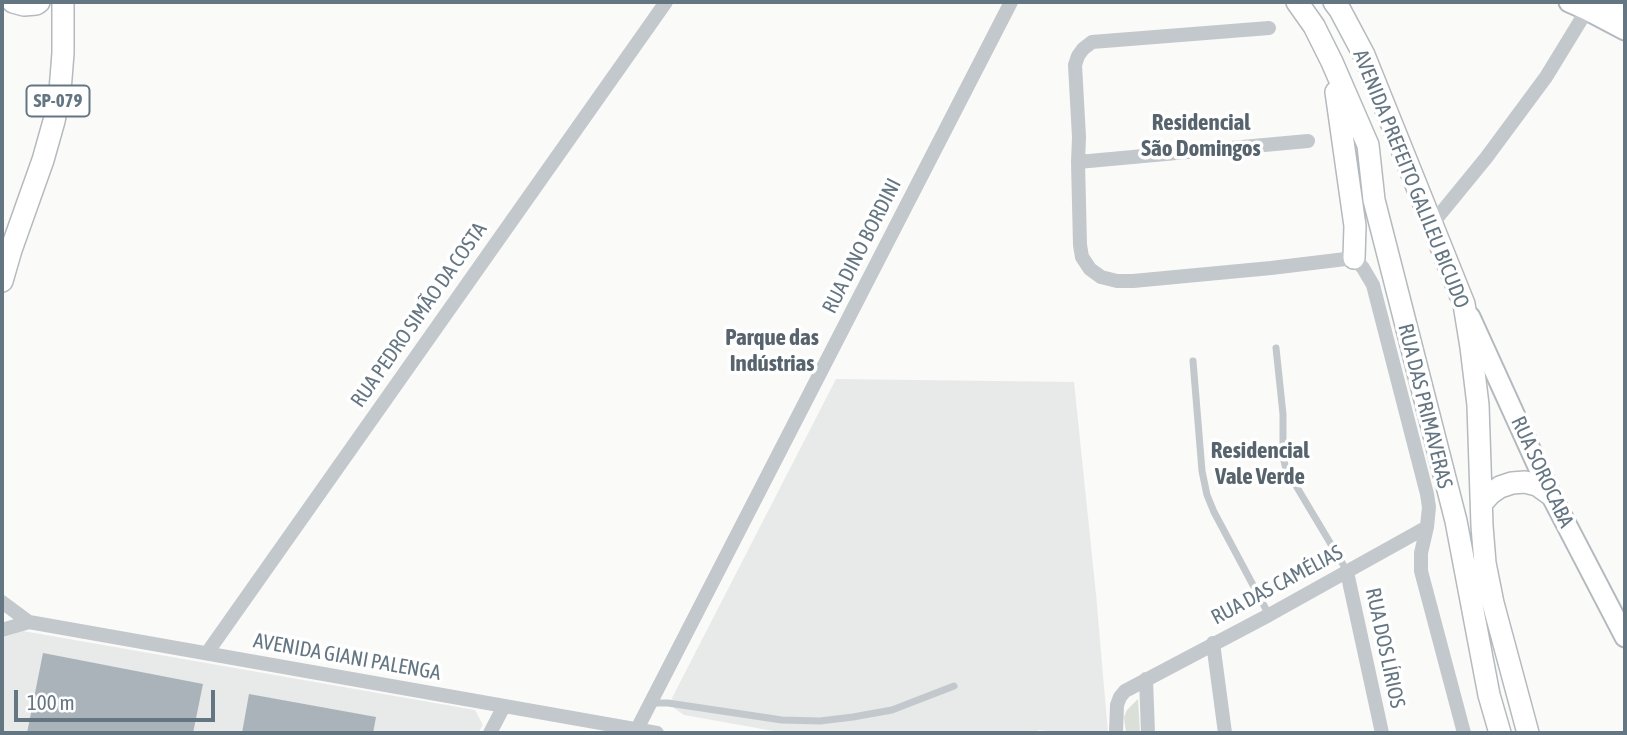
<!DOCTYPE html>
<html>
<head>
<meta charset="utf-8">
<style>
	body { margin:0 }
	#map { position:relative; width:1627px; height:735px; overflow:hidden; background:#fafaf8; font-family:"Asap Condensed",sans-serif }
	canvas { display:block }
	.frame { position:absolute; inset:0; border:4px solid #657683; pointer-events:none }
	.scale { position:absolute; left:14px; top:690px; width:201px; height:32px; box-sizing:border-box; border:4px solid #657683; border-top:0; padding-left:9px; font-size:21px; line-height:24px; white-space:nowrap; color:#657683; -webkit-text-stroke:5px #fff; paint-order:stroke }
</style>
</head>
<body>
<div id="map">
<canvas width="1627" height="735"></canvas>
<div class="frame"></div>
<div class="scale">100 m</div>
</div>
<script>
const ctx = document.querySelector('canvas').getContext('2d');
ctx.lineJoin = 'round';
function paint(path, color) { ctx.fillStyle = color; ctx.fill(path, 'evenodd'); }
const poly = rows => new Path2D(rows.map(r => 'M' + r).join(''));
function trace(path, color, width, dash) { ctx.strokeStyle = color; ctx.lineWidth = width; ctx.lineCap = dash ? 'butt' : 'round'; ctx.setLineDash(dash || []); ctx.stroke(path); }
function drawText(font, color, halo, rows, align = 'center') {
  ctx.font = font + ' "Asap Condensed",sans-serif'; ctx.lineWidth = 7; ctx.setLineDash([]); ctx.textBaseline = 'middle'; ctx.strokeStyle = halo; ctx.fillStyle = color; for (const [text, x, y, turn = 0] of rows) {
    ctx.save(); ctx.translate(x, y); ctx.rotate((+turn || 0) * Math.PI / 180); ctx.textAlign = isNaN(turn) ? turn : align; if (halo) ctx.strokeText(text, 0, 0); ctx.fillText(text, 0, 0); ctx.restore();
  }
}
paint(poly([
	[836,379,1074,382,1096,594,1108,733,1070,733,1038,730,1037,733,785,733,684,715,674,708,672,698],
	[23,631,475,710,483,725,478,733,2,733,2,638]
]), '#e8e9e9');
paint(poly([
	[1138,699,1140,733,1126,733,1124,717,1127,710]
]), '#dadfd7');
paint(poly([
	[43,653,203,684,193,733,27,733],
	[249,694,376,717,373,733,242,733]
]), '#aab3b9');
const secondary = poly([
	[1569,2,1587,10,1625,30],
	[1604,2,1625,12],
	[1470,317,1551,495,1625,637]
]);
const primary = poly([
	[13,2,24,5,36,4,39,2],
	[1297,2,1314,26,1332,62,1368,145,1374,200,1456,521,1489,695,1500,733],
	[1334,2,1340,10,1364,55,1464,304,1471,347,1478,405,1482,526,1485,563,1493,603,1528,733],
	[1336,92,1355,226,1354,258],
	[2,281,11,250,43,160,54,121,60,91,63,53,63,2],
	[1482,503,1490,494,1500,487,1512,483,1525,482,1537,485,1551,495]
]);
trace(secondary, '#b3babf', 23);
trace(primary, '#b5babe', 24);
trace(poly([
	[1276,348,1283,414,1283,457,1286,469,1347,571],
	[1193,361,1202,471,1207,495,1214,512,1269,615],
	[651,703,668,703,782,720,820,721,853,717,892,710,954,686]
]), '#c3c8cc', 7);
trace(poly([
	[1269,28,1092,42,1083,49,1078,56,1075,65,1079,137,1078,162,1080,245,1082,257,1090,269,1101,277,1117,281,1133,281,1271,268,1354,258,1363,268,1373,285,1427,494,1429,507,1427,527,1421,553,1421,571,1464,733],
	[1078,162,1308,141],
	[1432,224,1486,158,1546,77,1587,10],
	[1347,572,1382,733],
	[2,602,29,622,657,733],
	[2,630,29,622],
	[1213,643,1225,733],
	[207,653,666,2],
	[1146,679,1148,733],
	[490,733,504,706],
	[635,733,1011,2],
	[1116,733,1117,705,1120,697,1125,691,1269,615,1427,527]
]), '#c3c8cc', 14);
trace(secondary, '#fff', 19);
trace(primary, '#fff', 21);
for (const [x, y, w] of [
	[58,101,63]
]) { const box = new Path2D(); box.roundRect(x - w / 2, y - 15.5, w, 31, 5); ctx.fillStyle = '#fff'; ctx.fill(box); trace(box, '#657683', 2); }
drawText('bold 19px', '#657683', null, [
	["SP-079",58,101]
]);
drawText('21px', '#657683', '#fff', [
	["AVENIDA PREFEITO GALILEU BICUDO",1411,179,68],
	["RUA DINO BORDINI",862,246,-63],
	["RUA PEDRO SIMÃO DA COSTA",419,315,-55],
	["RUA DAS PRIMAVERAS",1425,406,76],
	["RUA SOROCABA",1542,472,65],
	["RUA DAS CAMÉLIAS",1277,585,-28],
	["RUA DOS LÍRIOS",1385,648,78],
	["AVENIDA GIANI PALENGA",347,657,10]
]);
drawText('bold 23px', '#57646e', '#fff', [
	["Residencial",1201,123],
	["São Domingos",1201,149],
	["Parque das",772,338],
	["Indústrias",772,364],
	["Residencial",1260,451],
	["Vale Verde",1260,477]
]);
</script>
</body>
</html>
